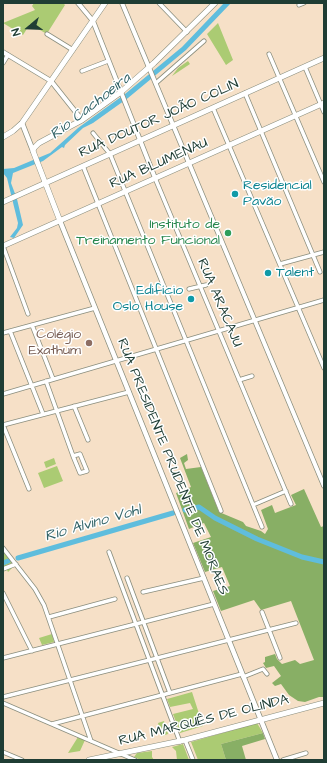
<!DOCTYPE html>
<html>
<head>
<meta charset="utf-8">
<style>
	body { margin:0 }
	#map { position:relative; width:327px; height:763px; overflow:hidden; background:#f6e0c7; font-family:"Architects Daughter",sans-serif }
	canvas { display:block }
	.frame { position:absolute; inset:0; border:4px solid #1f3d34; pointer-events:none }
	.north { position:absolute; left:8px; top:8px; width:40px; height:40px; -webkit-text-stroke:3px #fff; paint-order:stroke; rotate:251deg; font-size:11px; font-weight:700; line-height:16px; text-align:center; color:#1f3d34 }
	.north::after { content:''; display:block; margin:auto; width:14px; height:18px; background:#1f3d34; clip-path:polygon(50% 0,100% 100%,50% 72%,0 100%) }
</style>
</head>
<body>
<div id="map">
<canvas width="327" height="763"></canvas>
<div class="frame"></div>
<div class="north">N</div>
</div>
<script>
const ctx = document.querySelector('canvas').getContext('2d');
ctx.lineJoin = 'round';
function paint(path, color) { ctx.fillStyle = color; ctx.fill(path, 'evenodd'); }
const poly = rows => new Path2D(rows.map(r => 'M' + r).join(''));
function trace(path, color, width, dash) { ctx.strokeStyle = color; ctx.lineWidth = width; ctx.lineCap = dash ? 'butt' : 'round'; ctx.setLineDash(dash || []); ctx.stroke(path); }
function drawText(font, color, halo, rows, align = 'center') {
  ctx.font = font + ' "Architects Daughter",sans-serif'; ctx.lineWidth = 3; ctx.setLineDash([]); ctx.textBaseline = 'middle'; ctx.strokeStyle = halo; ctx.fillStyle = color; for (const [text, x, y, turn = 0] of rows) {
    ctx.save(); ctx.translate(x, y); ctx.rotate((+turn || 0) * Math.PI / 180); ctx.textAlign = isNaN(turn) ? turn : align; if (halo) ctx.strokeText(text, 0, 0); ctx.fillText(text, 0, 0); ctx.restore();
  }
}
paint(poly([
	[34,3,63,3,65,5,48,32,45,33,30,24,23,35,3,23,35,10,32,6],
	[218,23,233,60,226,65,207,34],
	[188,61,190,64,172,76,178,68],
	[54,458,56,464,46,468,44,462],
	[57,466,63,481,44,488,38,473],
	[3,551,15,565,8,572,7,570,3,572],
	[52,634,54,642,42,645,39,638],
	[192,692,203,726,180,733,173,714,193,709,190,703,170,707,167,699],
	[164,721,168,734,162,736,158,723],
	[257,723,263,733,221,744,226,760,198,760,191,742],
	[78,737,85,740,80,751,68,753],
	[183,744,189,760,177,760,176,751,172,747],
	[152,751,152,757,154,760,141,760,134,757,137,753]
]), '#abcb73');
paint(poly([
	[187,454,188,460,184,463,186,469,201,467,219,512,243,522,246,526,261,531,265,534,268,529,261,510,272,505,275,513,296,505,291,495,304,489,321,527,324,526,324,697,319,697,305,702,298,701,289,695,281,684,275,686,272,683,281,676,274,666,266,668,263,663,265,662,265,657,275,654,277,659,282,664,295,660,300,664,314,660,291,601,261,610,254,600,221,611,213,591,230,586,222,567,205,572,193,543,211,537,204,523,189,529,176,493,191,487,180,458],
	[263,733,265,739,242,746,246,760,226,760,221,744]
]), '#88af65');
paint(poly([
	[224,3,231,3,186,50,128,98,93,123,83,128,65,145,64,148,62,147,43,161,13,173,11,183,17,199,23,225,14,238,10,237,17,228,18,223,7,178,3,173,3,169,14,168,50,153,78,128,125,94,182,47]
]), '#5fbddd');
trace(poly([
	[185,510,199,507,215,518,257,539,302,557,324,562],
	[18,558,173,513],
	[3,563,8,561]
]), '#5fbddd', 5);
const minor = poly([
	[159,3,187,32],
	[299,5,304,3],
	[47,34,73,50],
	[269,54,324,182],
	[3,63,8,55],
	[305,67,324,112],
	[82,71,108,61],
	[156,83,204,41],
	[245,93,320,272],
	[213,108,324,368],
	[93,133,110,154,262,527],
	[83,166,221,511],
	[155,178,291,504],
	[3,246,28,314],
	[280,264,324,252],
	[189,289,206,285],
	[32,325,53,379],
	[10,331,43,414],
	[3,333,95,308],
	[239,380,252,376],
	[46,381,73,456,80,473,87,471,80,454,73,456],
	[3,394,324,300],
	[74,406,88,440],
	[3,425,129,392],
	[3,425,29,489],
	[253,505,286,491],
	[3,548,35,589,44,605,91,741],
	[109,552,180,742],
	[3,569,16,564],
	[127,578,170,693],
	[143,592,204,578],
	[3,593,32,651],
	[262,612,280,658],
	[49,617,115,599],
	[3,658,214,604],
	[243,677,263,669,267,674],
	[3,697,296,623],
	[3,703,135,760],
	[52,724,242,674],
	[185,740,193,760],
	[3,752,22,760],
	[283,760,306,753]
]);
const tertiary = poly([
	[78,3,93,21,155,178],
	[122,3,324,486],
	[3,52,51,81,82,120]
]);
const secondary = poly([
	[22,123,33,151],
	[60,221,277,760]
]);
const primary = poly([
	[3,137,13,131,22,123,105,3],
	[3,202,324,58],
	[60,221,33,151,34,148,39,143,82,120,121,92,154,63,215,3],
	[3,246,324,103],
	[89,760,185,740,324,703]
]);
trace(minor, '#8a8e7e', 5);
trace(tertiary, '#8a8e7e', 5.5);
trace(secondary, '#8a8e7e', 6);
trace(primary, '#8a8e7e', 6);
trace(minor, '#fff', 3.5);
trace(tertiary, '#fff', 4);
trace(secondary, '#fff', 4.5);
trace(primary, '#fff', 5);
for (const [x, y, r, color] of [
	[235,194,4,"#0f9aa8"],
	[228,233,4,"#2e9e5b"],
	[268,273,4,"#0f9aa8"],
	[191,299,4,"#0f9aa8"],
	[89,343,4,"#8d6e63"]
]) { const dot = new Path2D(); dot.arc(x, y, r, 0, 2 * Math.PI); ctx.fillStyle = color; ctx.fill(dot); trace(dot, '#fff', 1.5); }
drawText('14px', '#1f3d34', '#fff', [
	["RUA DOUTOR JOÃO COLIN",159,119,-24],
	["RUA BLUMENAU",159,164,-24],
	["RUA ARACAJU",219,303,67],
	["RUA PRESIDENTE PRUDENTE DE MORAES",172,467,68],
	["RUA MARQUÊS DE OLINDA",204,721,-14]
]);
drawText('14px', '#0d838f', '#fff', [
	["Residencial",243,186],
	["Pavão",243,202],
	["Talent",276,273],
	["Edifício",183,291,"right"],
	["Oslo House",183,307,"right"]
], 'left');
drawText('14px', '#27864d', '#fff', [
	["Instituto de",220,225],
	["Treinamento Funcional",220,241]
], 'right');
drawText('14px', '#785e54', '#fff', [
	["Colégio",81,335],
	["Exathum",81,351]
], 'right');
drawText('italic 15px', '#326367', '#fff', [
	["Rio Cachoeira",91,107,-38],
	["Rio Alvino Vohl",93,524,-16]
]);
</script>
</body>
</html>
